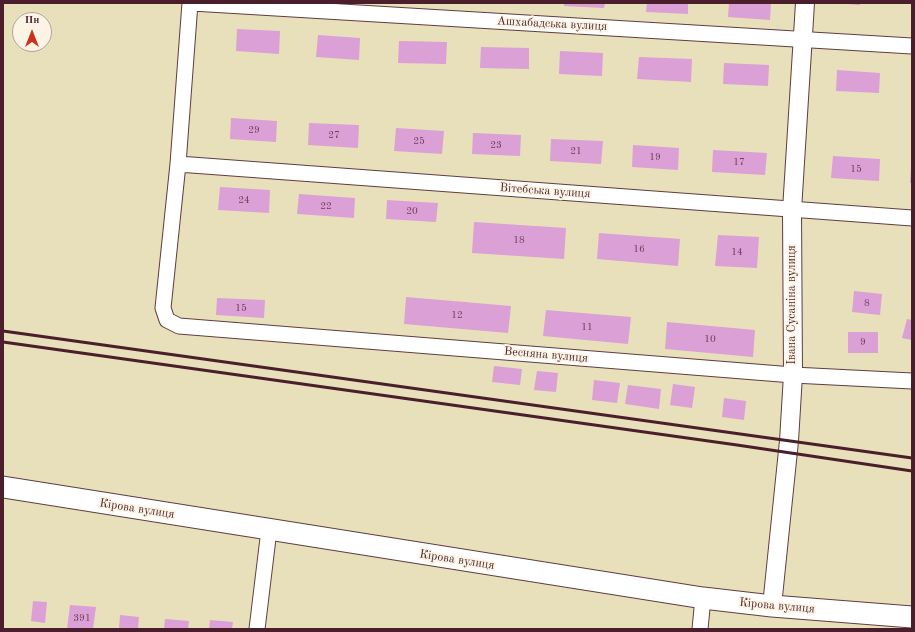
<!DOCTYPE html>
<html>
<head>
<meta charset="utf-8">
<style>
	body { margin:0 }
	#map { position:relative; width:915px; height:632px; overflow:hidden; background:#e8e0ba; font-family:"Old Standard TT",serif }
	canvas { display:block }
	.frame { position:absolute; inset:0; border:4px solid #4a1f2b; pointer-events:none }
	.north { position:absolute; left:12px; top:12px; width:40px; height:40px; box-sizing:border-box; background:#fcf5e5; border:1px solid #b59f9b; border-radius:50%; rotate:0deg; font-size:11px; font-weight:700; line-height:16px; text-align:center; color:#4a1f2b }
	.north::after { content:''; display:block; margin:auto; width:14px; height:18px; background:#c8321e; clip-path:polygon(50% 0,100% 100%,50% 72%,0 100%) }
</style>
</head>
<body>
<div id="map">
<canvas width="915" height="632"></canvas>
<div class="frame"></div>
<div class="north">Пн</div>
</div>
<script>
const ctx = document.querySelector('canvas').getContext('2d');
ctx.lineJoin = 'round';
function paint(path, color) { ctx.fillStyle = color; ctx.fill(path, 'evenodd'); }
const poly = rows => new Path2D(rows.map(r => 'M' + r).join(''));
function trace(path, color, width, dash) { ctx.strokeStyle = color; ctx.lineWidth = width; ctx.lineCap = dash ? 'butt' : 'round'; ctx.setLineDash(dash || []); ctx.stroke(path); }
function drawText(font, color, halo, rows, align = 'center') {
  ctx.font = font + ' "Old Standard TT",serif'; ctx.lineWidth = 4; ctx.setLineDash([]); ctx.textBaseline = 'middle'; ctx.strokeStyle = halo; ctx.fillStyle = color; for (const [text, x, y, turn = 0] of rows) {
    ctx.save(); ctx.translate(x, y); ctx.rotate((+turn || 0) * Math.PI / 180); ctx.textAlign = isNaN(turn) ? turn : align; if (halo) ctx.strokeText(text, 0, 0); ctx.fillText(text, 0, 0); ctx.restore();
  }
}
paint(poly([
	[564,3,605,3,604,8,564,6],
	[647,3,688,3,688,14,646,12],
	[729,3,771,3,770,20,728,17],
	[847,3,860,3,860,5,847,4],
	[237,29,280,31,279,54,236,51],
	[318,35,360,38,359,60,316,57],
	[399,41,447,42,446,64,398,63],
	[481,47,529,48,529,69,480,68],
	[560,51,603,53,602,76,559,74],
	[639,57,692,59,691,82,637,79],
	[724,63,769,65,768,86,723,84],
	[837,70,880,73,879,93,836,91],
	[231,118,277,121,276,142,230,139],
	[309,123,359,125,358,148,308,145],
	[396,128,444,131,442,154,394,151],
	[473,133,521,135,520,156,472,154],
	[551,139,603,141,601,164,550,161],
	[633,145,679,148,678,170,632,167],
	[713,150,767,153,765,175,712,172],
	[833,156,880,159,879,181,831,178],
	[911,168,912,168,912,183,910,183],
	[220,187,270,190,269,213,218,210],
	[299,194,355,198,354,218,297,214],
	[387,200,438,203,436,222,386,219],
	[474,222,566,228,564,259,472,253],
	[599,233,680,239,678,266,597,259],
	[718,235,759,237,757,268,715,266],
	[854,291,882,294,880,315,852,312],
	[406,297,511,306,508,333,404,324],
	[217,298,265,300,264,318,216,315],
	[546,310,631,317,628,344,543,336],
	[907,319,912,320,912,340,902,338],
	[667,322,755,330,753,357,665,349],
	[848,332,878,332,878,353,848,353],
	[494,366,522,369,520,385,492,382],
	[537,371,558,373,556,392,534,390],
	[594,380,620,383,617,403,592,400],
	[673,384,695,387,692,408,670,405],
	[628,385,661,389,659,409,625,404],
	[724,398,746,401,744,420,722,417],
	[33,601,47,602,45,623,31,621],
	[70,605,96,607,93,629,67,629],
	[120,615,139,617,138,629,119,629],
	[165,619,189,621,188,629,164,629],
	[210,620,233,622,232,629,209,629]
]), '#dba0d6');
const minor = poly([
	[190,3,178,164,163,308,167,320,179,326,793,375,912,381],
	[192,3,912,46],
	[178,164,912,218],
	[257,629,269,530],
	[700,629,703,598]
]);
const tertiary = poly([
	[772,606,789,441,793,375,792,210,805,3]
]);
const secondary = poly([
	[3,487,703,598,772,606,912,617]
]);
trace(minor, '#623c40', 17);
trace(tertiary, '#623c40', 20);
trace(secondary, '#623c40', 23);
trace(minor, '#fff', 15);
trace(tertiary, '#fff', 18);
trace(secondary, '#fff', 21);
trace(poly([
	[3,331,912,458],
	[3,342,737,445,912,471]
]), '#4a1f2b', 3);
drawText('10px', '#6e3f56', null, [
	["29",254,130],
	["27",334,135],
	["25",419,141],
	["23",496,145],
	["21",576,151],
	["19",655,157],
	["17",739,162],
	["15",856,169],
	["24",244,200],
	["22",326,206],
	["20",412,211],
	["18",519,240],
	["16",639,249],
	["14",737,252],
	["8",867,303],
	["15",241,308],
	["12",457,315],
	["11",587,327],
	["10",710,339],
	["9",863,342],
	["391",82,618]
]);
drawText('12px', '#4a1f2b', '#fcf5e5', [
	["Ашхабадська вулиця",552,24,3],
	["Вітебська вулиця",545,191,4],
	["Івана Сусаніна вулиця",792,305,-90],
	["Весняна вулиця",546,355,5],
	["Кірова вулиця",137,509,9],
	["Кірова вулиця",457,560,9],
	["Кірова вулиця",777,606,5]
]);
</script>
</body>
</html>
